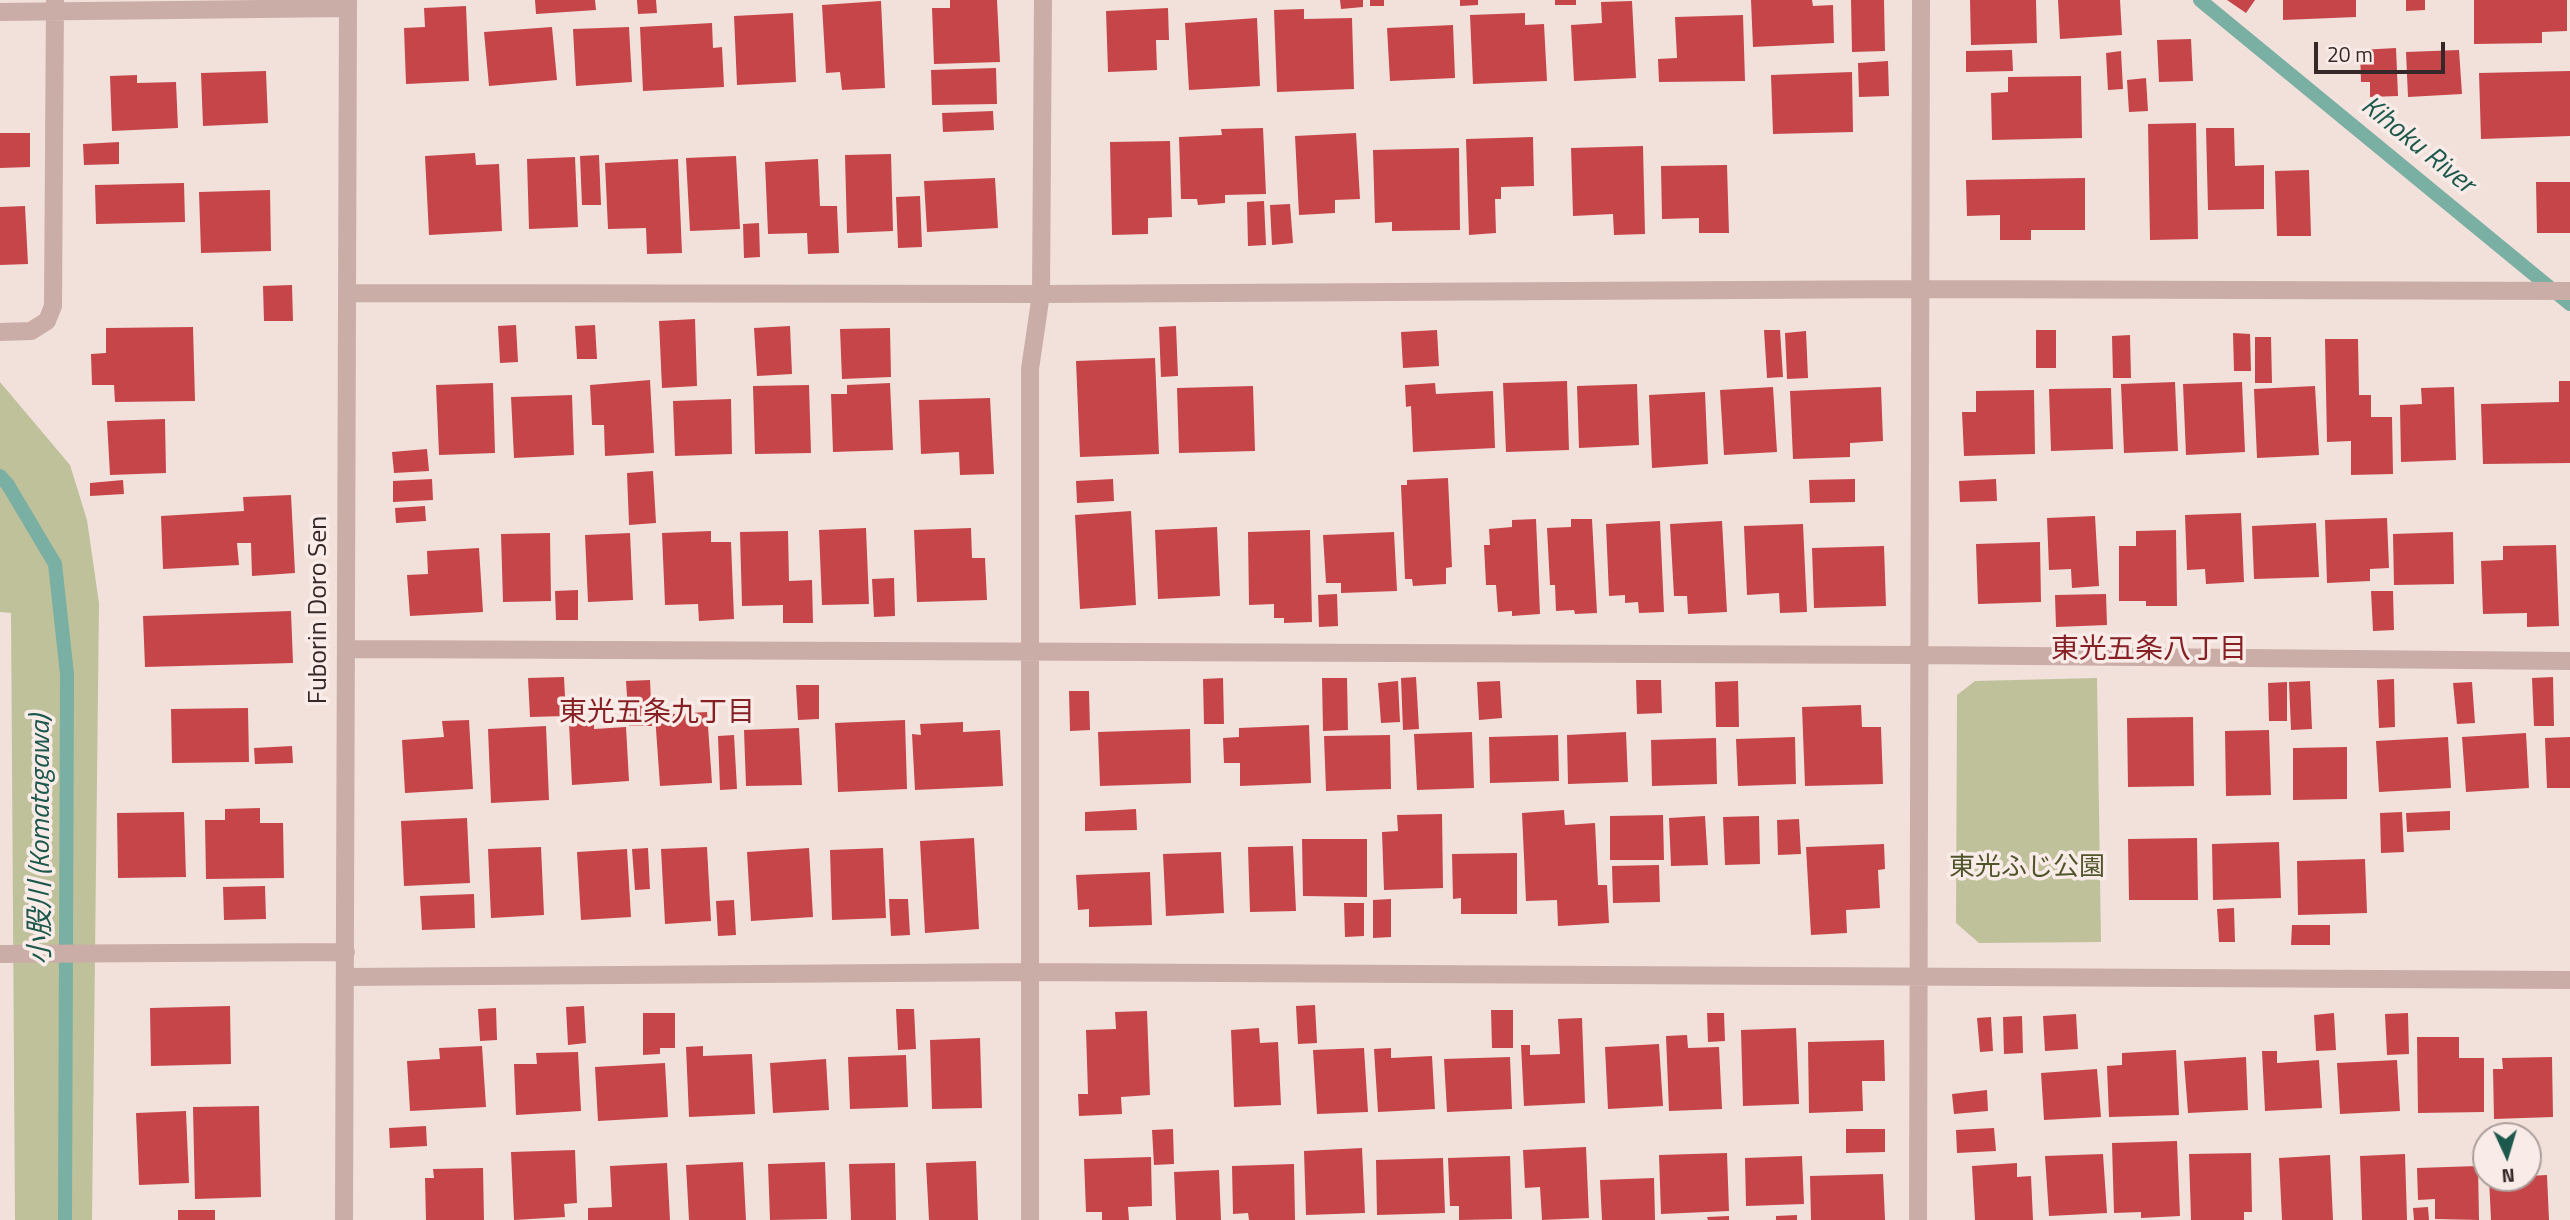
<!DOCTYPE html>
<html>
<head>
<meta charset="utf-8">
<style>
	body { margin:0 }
	#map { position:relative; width:2570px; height:1220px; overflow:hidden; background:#f2e1db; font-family:"Titillium Web",sans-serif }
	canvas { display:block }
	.north { position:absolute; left:2472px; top:1122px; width:70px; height:70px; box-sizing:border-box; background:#f9ece8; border:2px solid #ab9e9b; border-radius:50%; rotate:176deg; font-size:19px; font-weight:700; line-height:28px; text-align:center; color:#362828 }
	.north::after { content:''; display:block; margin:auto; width:24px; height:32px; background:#1d584c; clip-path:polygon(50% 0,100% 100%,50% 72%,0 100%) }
	.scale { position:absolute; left:2314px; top:42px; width:131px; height:32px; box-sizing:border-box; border:4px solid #362828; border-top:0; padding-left:9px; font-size:21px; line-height:24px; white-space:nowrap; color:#362828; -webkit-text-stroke:5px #f9ece8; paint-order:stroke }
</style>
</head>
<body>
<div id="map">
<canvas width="2570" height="1220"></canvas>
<div class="north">N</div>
<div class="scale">20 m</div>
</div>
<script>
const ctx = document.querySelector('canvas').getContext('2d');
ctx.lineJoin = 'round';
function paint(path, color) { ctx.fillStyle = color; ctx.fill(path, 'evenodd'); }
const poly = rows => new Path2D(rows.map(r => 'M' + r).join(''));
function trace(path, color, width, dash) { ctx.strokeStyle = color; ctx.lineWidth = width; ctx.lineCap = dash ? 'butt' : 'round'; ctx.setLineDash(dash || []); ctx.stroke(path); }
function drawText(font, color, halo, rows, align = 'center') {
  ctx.font = font + ' "Titillium Web","Noto Sans JP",sans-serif'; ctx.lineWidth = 7; ctx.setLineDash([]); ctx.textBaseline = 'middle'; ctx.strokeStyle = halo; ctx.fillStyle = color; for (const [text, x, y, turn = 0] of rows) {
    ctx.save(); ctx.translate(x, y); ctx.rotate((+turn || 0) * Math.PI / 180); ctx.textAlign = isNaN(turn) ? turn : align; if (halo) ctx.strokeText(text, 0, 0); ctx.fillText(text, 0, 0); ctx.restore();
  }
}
paint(poly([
	[0,382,70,465,87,520,99,603,92,1220,15,1220,11,613,0,612],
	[2097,678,2101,942,1979,943,1956,923,1957,695,1975,681]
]), '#bfc19b');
trace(poly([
	[2200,0,2570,304],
	[0,476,8,485,55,564,67,674,65,1220]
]), '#7aafa3', 14);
paint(poly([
	[535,0,595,0,596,10,536,14],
	[637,0,656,0,657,13,638,14],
	[950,0,997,0,1000,62,934,64,932,8,950,8],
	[1340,0,1363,0,1363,7,1341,9],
	[1370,0,1384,0,1384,6,1370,6],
	[1460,0,1478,0,1478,5,1460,6],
	[1555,0,1576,0,1576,5,1555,5],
	[1751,0,1812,0,1813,6,1833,5,1834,43,1753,47],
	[1851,0,1884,0,1885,51,1852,52],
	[1970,0,2036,0,2037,43,1971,45],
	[2058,0,2120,0,2122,35,2060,39],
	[2227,0,2255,0,2246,13],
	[2283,0,2356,0,2356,17,2283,20],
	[2406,0,2425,0,2425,10,2406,11],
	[2474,0,2567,0,2567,31,2542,32,2542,43,2474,44],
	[881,1,885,88,842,90,840,72,826,73,822,5],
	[1632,1,1636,78,1574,81,1571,25,1602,23,1601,2],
	[466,6,469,81,406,84,404,28,425,27,424,8],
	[1168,8,1169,40,1156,40,1157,70,1108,72,1106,11],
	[1304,9,1304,19,1352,18,1354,89,1277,92,1274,10],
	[793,13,796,82,737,85,734,16],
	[1525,13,1525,25,1544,24,1547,81,1473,84,1470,15],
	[1743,15,1745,81,1659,82,1658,59,1677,58,1675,17],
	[1257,18,1260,86,1189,90,1185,23],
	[712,23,713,48,722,47,724,87,643,91,640,27],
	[1453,25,1455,78,1390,81,1387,28],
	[552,27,557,80,489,86,484,32],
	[629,27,632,82,576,86,573,29],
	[2191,39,2193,81,2159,82,2157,40],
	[2396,48,2398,96,2370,97,2370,82,2361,82,2360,50],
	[2012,50,2013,71,1966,72,1966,51],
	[2459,50,2462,94,2408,97,2406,52],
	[2121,51,2123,89,2108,90,2106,53],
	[1888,61,1889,96,1859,97,1858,63],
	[996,68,997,104,932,105,931,70],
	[266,71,268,123,203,126,201,73],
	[2570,71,2570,136,2481,139,2479,73],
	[1852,72,1853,132,1773,134,1771,75],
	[137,75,137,83,176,82,178,128,112,131,110,76],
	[2081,76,2082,138,1992,140,1991,93,2008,92,2008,77],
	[2146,78,2148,111,2129,112,2127,80],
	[993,111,994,130,943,132,942,113],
	[2196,123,2198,239,2150,240,2148,124],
	[1263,128,1266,194,1225,195,1225,203,1198,205,1197,199,1181,199,1179,137,1222,135,1221,129],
	[2206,128,2234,128,2235,166,2264,165,2264,209,2208,210],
	[0,133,30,133,30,167,0,168],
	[1356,133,1360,199,1335,200,1335,213,1299,215,1295,136],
	[1533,137,1534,186,1501,187,1501,199,1495,199,1496,233,1469,235,1466,139],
	[1170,141,1172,217,1148,218,1148,234,1112,235,1110,142],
	[119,142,119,164,84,165,83,144],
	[1643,146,1645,234,1614,235,1613,214,1573,216,1571,148],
	[1459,148,1460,230,1392,231,1392,222,1375,223,1373,150],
	[475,153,476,165,499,164,502,231,429,235,425,156],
	[891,154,893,231,847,233,845,155],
	[599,155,601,205,582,205,580,156],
	[736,156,740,229,690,231,686,158],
	[575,157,578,227,529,229,527,159],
	[678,159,682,253,647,254,646,228,608,229,605,163],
	[818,159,820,206,837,206,839,253,808,254,807,233,768,234,765,162],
	[1727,165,1729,233,1699,233,1699,218,1662,219,1661,166],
	[2309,170,2311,236,2277,236,2275,171],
	[995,178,998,228,927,232,924,181],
	[2085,178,2085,230,2031,230,2031,240,2000,240,2000,215,1967,216,1966,180],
	[2536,182,2570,182,2570,233,2537,233],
	[184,183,185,222,96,224,95,185],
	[270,190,271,251,201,253,199,192],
	[920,196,922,247,898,248,896,197],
	[1264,201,1266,245,1248,246,1247,202],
	[1290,204,1293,243,1272,245,1270,205],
	[25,206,28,264,0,265,0,207],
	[759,223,760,257,744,258,743,224],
	[292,285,293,321,264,321,263,286],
	[695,319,697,386,662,388,659,321],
	[516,325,518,362,500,363,498,326],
	[595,325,597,359,577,359,575,326],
	[790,326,792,374,757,376,754,328],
	[1176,326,1178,376,1161,377,1159,327],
	[193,327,195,401,115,402,114,385,92,385,91,354,106,353,106,328],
	[890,328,891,377,842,379,840,329],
	[1437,330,1439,366,1403,368,1401,332],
	[1764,330,1780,330,1783,377,1767,378],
	[2036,330,2056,330,2056,368,2036,368],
	[1806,331,1808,378,1787,379,1785,333],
	[2233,333,2250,334,2251,371,2234,371],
	[2130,335,2131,378,2113,378,2112,336],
	[2255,337,2271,337,2272,383,2255,383],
	[2325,339,2358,339,2359,395,2371,395,2371,417,2392,417,2393,474,2351,475,2351,441,2327,442],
	[1155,358,1159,454,1080,457,1076,361],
	[650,380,654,453,605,456,604,425,592,425,590,385],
	[1567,381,1569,450,1506,452,1503,383],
	[2559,381,2570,381,2570,463,2483,464,2481,404,2559,402],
	[2175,382,2178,451,2124,453,2121,384],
	[2242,382,2245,452,2186,455,2183,384],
	[493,383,495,453,439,455,436,385],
	[890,383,893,450,833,452,831,394,847,394,847,385],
	[1435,383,1436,394,1493,391,1495,448,1413,452,1411,406,1406,407,1405,385],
	[1637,384,1639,445,1579,448,1577,386],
	[809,385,811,453,755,454,753,386],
	[1253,386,1255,451,1179,453,1177,388],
	[2315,386,2319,455,2257,458,2254,389],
	[1773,387,1777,452,1724,455,1720,390],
	[1881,387,1883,441,1850,443,1850,457,1793,459,1790,391],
	[2454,387,2456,460,2401,462,2400,405,2422,404,2421,388],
	[2111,388,2113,449,2051,451,2049,389],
	[2034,390,2035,454,1964,456,1962,412,1976,412,1976,391],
	[1705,392,1708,464,1652,468,1649,395],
	[572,395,574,455,514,458,511,397],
	[990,398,994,474,960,475,959,452,921,454,919,400],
	[731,399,732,454,675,456,673,401],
	[165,419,166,473,110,475,107,421],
	[427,449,429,471,394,473,392,452],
	[653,471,656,523,629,525,627,473],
	[1448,478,1452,567,1446,568,1446,584,1413,586,1412,579,1405,579,1401,485,1407,485,1407,480],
	[432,479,433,500,393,502,393,481],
	[1113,479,1114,501,1077,503,1076,481],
	[1855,479,1855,502,1810,503,1809,480],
	[1996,479,1997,501,1960,502,1959,481],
	[123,480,124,494,90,496,90,483],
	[291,495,295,573,252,576,251,543,237,543,239,565,163,569,161,516,244,511,243,497],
	[425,506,426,521,396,523,395,508],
	[1131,511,1136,605,1080,609,1075,515],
	[2241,513,2244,582,2206,584,2205,569,2187,570,2185,515],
	[2095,516,2099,586,2072,588,2071,569,2049,570,2047,518],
	[2387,518,2389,568,2370,569,2370,581,2327,583,2325,520],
	[1536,519,1540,614,1512,616,1512,611,1498,612,1496,585,1486,585,1484,545,1490,545,1489,529,1512,527,1512,520],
	[1571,519,1592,519,1597,613,1575,614,1574,610,1556,611,1555,585,1550,585,1547,528,1571,527],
	[1660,521,1664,612,1639,613,1638,602,1625,603,1625,595,1609,596,1606,524],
	[1722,521,1727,612,1688,614,1687,596,1674,596,1670,524],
	[2316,523,2319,577,2254,579,2252,526],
	[1803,524,1807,612,1780,613,1779,593,1747,595,1744,526],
	[1217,527,1220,596,1158,599,1155,530],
	[866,528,869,604,822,605,819,530],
	[971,528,972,558,985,558,987,600,917,602,914,530],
	[1310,530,1312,622,1284,623,1284,618,1274,618,1274,604,1249,605,1248,532],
	[2176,530,2177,606,2146,606,2146,601,2119,601,2119,546,2136,546,2136,531],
	[711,531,711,542,731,542,734,619,699,621,698,604,665,605,662,533],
	[788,531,789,581,812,580,813,623,783,623,783,605,742,606,740,532],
	[1394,532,1397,591,1341,593,1341,583,1326,583,1323,535],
	[2453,532,2454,584,2394,585,2393,534],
	[550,533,551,601,503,602,501,534],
	[630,533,633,600,588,602,585,535],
	[2040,542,2041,602,1978,604,1976,544],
	[2556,545,2559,626,2527,627,2527,613,2483,614,2481,561,2503,560,2503,546],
	[1884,546,1886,606,1814,608,1812,548],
	[479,548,483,612,410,616,407,575,428,574,427,551],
	[894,578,895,616,874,617,872,579],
	[578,590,578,620,556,620,555,591],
	[2371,591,2393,591,2394,630,2373,631],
	[1337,594,1338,626,1319,627,1318,595],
	[2106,594,2107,625,2056,627,2055,595],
	[291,611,293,663,145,667,143,616],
	[564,677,566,716,530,717,528,678],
	[1416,677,1419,729,1403,730,1401,678],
	[2553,677,2554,726,2534,726,2532,678],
	[1223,678,1224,724,1204,724,1203,679],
	[1322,678,1347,678,1348,730,1323,731],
	[2394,679,2395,727,2379,728,2377,680],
	[650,680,652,726,629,726,626,681],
	[1636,680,1661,680,1662,713,1637,714],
	[1398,681,1400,722,1381,723,1378,683],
	[1500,681,1502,718,1479,720,1477,682],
	[1738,681,1739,727,1716,727,1715,682],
	[2310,681,2312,729,2291,730,2289,682],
	[2287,682,2287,721,2269,721,2268,683],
	[2472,682,2475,723,2457,724,2453,683],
	[796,685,819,685,819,719,798,720],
	[1069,691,1089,691,1090,730,1070,731],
	[1861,705,1862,727,1881,727,1883,784,1805,786,1802,707],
	[248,708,249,762,172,763,171,709],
	[707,712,712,783,660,786,655,715],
	[2193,717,2194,786,2128,787,2127,718],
	[469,720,473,789,405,793,402,740,444,737,442,721],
	[905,720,907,789,838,792,835,723],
	[594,722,594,729,626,727,629,781,572,785,569,723],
	[963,722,963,732,1000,730,1003,786,915,790,912,734,921,735,920,724],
	[1309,725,1311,783,1240,786,1240,763,1224,763,1223,738,1239,737,1239,728],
	[546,726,549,800,491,803,488,729],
	[799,728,802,785,746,786,744,730],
	[1190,729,1191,783,1100,786,1098,732],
	[2269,730,2271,795,2226,796,2225,731],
	[1472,732,1474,788,1417,790,1414,734],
	[1626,732,1628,782,1568,784,1567,735],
	[2526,733,2529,788,2466,792,2462,737],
	[734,735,737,789,720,790,718,736],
	[1390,735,1391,789,1326,791,1324,736],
	[1558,735,1559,781,1490,783,1489,737],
	[1795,737,1796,784,1738,786,1736,739],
	[2448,737,2451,788,2379,792,2376,741],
	[2570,737,2570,788,2547,788,2545,738],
	[1716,738,1717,784,1652,786,1651,740],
	[292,746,293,763,255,764,254,748],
	[2347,747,2347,799,2293,800,2293,748],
	[260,808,260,823,283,823,284,878,206,879,205,820,225,820,225,809],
	[1136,809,1137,830,1085,831,1085,812],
	[1564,810,1565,825,1595,823,1598,885,1607,885,1609,923,1558,926,1557,900,1526,901,1522,813],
	[2450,811,2450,830,2407,832,2406,813],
	[184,812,186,877,118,878,117,813],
	[2402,812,2404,852,2381,853,2380,813],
	[1442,814,1443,888,1384,890,1382,832,1398,831,1397,815],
	[1663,815,1664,860,1610,860,1610,816],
	[1705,816,1708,865,1671,866,1669,818],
	[1759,816,1760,864,1725,865,1723,817],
	[467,818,470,883,404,886,401,821],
	[1799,819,1801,854,1778,855,1777,820],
	[974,838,979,929,925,933,920,841],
	[2197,838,2198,900,2129,900,2128,839],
	[1302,839,1367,839,1367,897,1303,896],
	[2279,842,2281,898,2213,900,2212,844],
	[1884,844,1885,869,1878,870,1880,908,1846,910,1847,933,1811,935,1806,847],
	[1293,846,1296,911,1250,912,1248,847],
	[541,847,544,915,491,918,488,849],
	[707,847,711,921,665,924,661,849],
	[648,848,650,889,635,890,632,849],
	[809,848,813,917,751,921,747,852],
	[883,848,886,918,832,920,830,850],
	[627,849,631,917,581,920,577,852],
	[1221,852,1224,913,1166,916,1163,854],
	[1517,853,1517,914,1461,914,1461,898,1453,899,1452,854],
	[2365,859,2367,913,2298,915,2297,861],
	[1659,865,1660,902,1613,903,1612,866],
	[1150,872,1152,925,1089,927,1089,909,1078,910,1076,875],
	[265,886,266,919,224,920,223,887],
	[474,894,475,928,422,930,420,896],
	[889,899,908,899,910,935,891,936],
	[1391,899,1391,937,1373,938,1373,900],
	[734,900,736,935,718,936,716,901],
	[1344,903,1364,903,1364,936,1345,937],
	[2234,908,2235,942,2219,942,2217,909],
	[2292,925,2330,925,2330,945,2291,945],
	[1315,1005,1317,1043,1298,1044,1296,1006],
	[230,1006,231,1064,151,1066,150,1008],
	[584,1006,586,1043,568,1045,566,1007],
	[496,1008,497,1040,480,1041,478,1009],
	[896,1009,914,1009,916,1049,898,1050],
	[1491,1010,1513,1010,1513,1048,1492,1048],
	[1147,1011,1150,1095,1121,1097,1122,1114,1079,1116,1078,1094,1088,1094,1086,1030,1116,1029,1115,1012],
	[643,1013,675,1013,675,1048,660,1048,660,1054,643,1055],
	[1707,1013,1724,1013,1725,1041,1708,1042],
	[2334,1013,2336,1050,2316,1051,2314,1015],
	[2408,1013,2409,1054,2387,1055,2385,1014],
	[2076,1014,2078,1049,2045,1051,2043,1016],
	[2022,1016,2023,1053,2004,1054,2003,1017],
	[1991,1017,1993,1051,1980,1052,1977,1018],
	[1582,1018,1585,1103,1524,1106,1521,1045,1530,1045,1530,1055,1560,1054,1558,1019],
	[1259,1028,1260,1043,1278,1042,1281,1105,1234,1107,1231,1030],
	[1796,1028,1799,1104,1743,1106,1741,1030],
	[1687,1035,1688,1048,1719,1047,1722,1109,1669,1111,1666,1036],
	[2417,1037,2459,1037,2459,1058,2484,1058,2484,1112,2418,1113],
	[980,1038,982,1108,932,1109,930,1040],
	[1884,1040,1885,1081,1862,1081,1863,1111,1809,1113,1808,1042],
	[1659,1044,1663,1106,1608,1109,1605,1047],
	[482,1046,486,1107,410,1111,407,1061,440,1059,439,1048],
	[703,1046,703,1056,752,1054,755,1114,689,1117,686,1047],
	[1364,1048,1368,1112,1317,1114,1313,1050],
	[1391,1048,1391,1058,1432,1056,1435,1109,1378,1112,1374,1049],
	[2176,1050,2179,1115,2109,1117,2107,1066,2122,1065,2122,1053],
	[2262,1051,2277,1051,2277,1063,2319,1060,2322,1108,2265,1111],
	[578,1052,581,1111,516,1115,514,1064,537,1064,536,1053],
	[906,1055,908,1107,850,1109,848,1057],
	[1510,1057,1512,1109,1447,1112,1444,1059],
	[2246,1057,2248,1110,2188,1113,2184,1061],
	[2552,1057,2553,1117,2494,1119,2493,1069,2503,1069,2502,1058],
	[826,1059,829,1110,773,1113,770,1063],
	[2397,1060,2400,1111,2340,1114,2337,1063],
	[665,1063,668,1117,598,1121,595,1067],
	[2097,1069,2101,1117,2044,1120,2041,1073],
	[1987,1090,1988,1111,1954,1114,1952,1094],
	[259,1106,261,1197,195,1199,193,1107],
	[186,1111,189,1183,139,1185,136,1113],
	[426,1126,427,1146,390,1148,389,1128],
	[1994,1128,1996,1151,1957,1153,1956,1130],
	[1173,1129,1174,1164,1154,1165,1152,1130],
	[1846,1129,1885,1129,1885,1152,1846,1153],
	[2177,1141,2180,1216,2141,1218,2141,1212,2114,1213,2112,1143],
	[1586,1147,1589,1218,1542,1220,1540,1187,1525,1188,1523,1150],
	[1362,1148,1365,1213,1306,1215,1304,1151],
	[575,1150,577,1203,564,1204,565,1217,514,1220,511,1152],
	[1727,1153,1729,1211,1661,1214,1659,1155],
	[2251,1153,2252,1212,2244,1212,2244,1220,2191,1220,2189,1154],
	[2103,1154,2107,1213,2049,1216,2045,1156],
	[2405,1154,2407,1220,2362,1220,2360,1156],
	[2330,1155,2333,1220,2282,1220,2279,1158],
	[1510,1156,1512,1219,1459,1220,1459,1206,1450,1206,1448,1158],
	[1802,1156,1804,1204,1746,1206,1745,1158],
	[1151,1157,1152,1206,1128,1207,1129,1220,1102,1220,1102,1212,1086,1212,1084,1159],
	[1443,1158,1445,1213,1377,1215,1376,1160],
	[976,1161,978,1220,929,1220,926,1163],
	[743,1162,746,1220,689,1220,686,1165],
	[825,1162,827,1219,770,1220,768,1164],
	[667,1163,670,1220,588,1220,588,1208,612,1207,610,1166],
	[895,1163,896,1220,851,1220,849,1164],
	[2017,1163,2017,1177,2031,1176,2033,1220,1975,1220,1972,1166],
	[1294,1164,1295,1220,1249,1220,1248,1213,1233,1214,1232,1166],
	[2478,1166,2479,1220,2435,1219,2435,1199,2418,1200,2417,1168],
	[483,1168,484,1220,426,1220,425,1178,434,1178,433,1169],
	[1219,1170,1221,1220,1176,1220,1174,1172],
	[1883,1174,1885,1220,1811,1220,1810,1176],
	[2547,1175,2549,1220,2491,1220,2489,1178],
	[1654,1178,1655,1220,1602,1220,1600,1180],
	[2428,1207,2429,1220,2414,1220,2413,1208],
	[178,1210,215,1210,215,1220,178,1220],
	[1797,1215,1797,1220,1776,1220,1776,1216],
	[1729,1216,1729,1220,1708,1220,1707,1217]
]), '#c64549');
trace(poly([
	[0,12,347,8],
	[347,293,1041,294,1919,289,2570,291],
	[0,332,31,331,47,321,53,306,55,0],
	[347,649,1920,655,2570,661],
	[0,954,346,952],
	[346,977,1029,972,2570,980],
	[344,1220,348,0],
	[1030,1220,1030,369,1041,294,1043,0],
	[1918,1220,1921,0]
]), '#caada7', 18);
drawText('26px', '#362828', '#f9ece8', [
	["Fuborin Doro Sen",320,610,-90]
]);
drawText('26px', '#51552b', '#f9ece8', [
	["東光ふじ公園",2027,869]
]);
drawText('italic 28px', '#1d584c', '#f9ece8', [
	["Kihoku River",2417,146,39],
	["小股川 (Komatagawa)",42,840,-90]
]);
drawText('28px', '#862024', '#f9ece8', [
	["東光五条八丁目",2149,651],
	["東光五条九丁目",657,714]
]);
</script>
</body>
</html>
